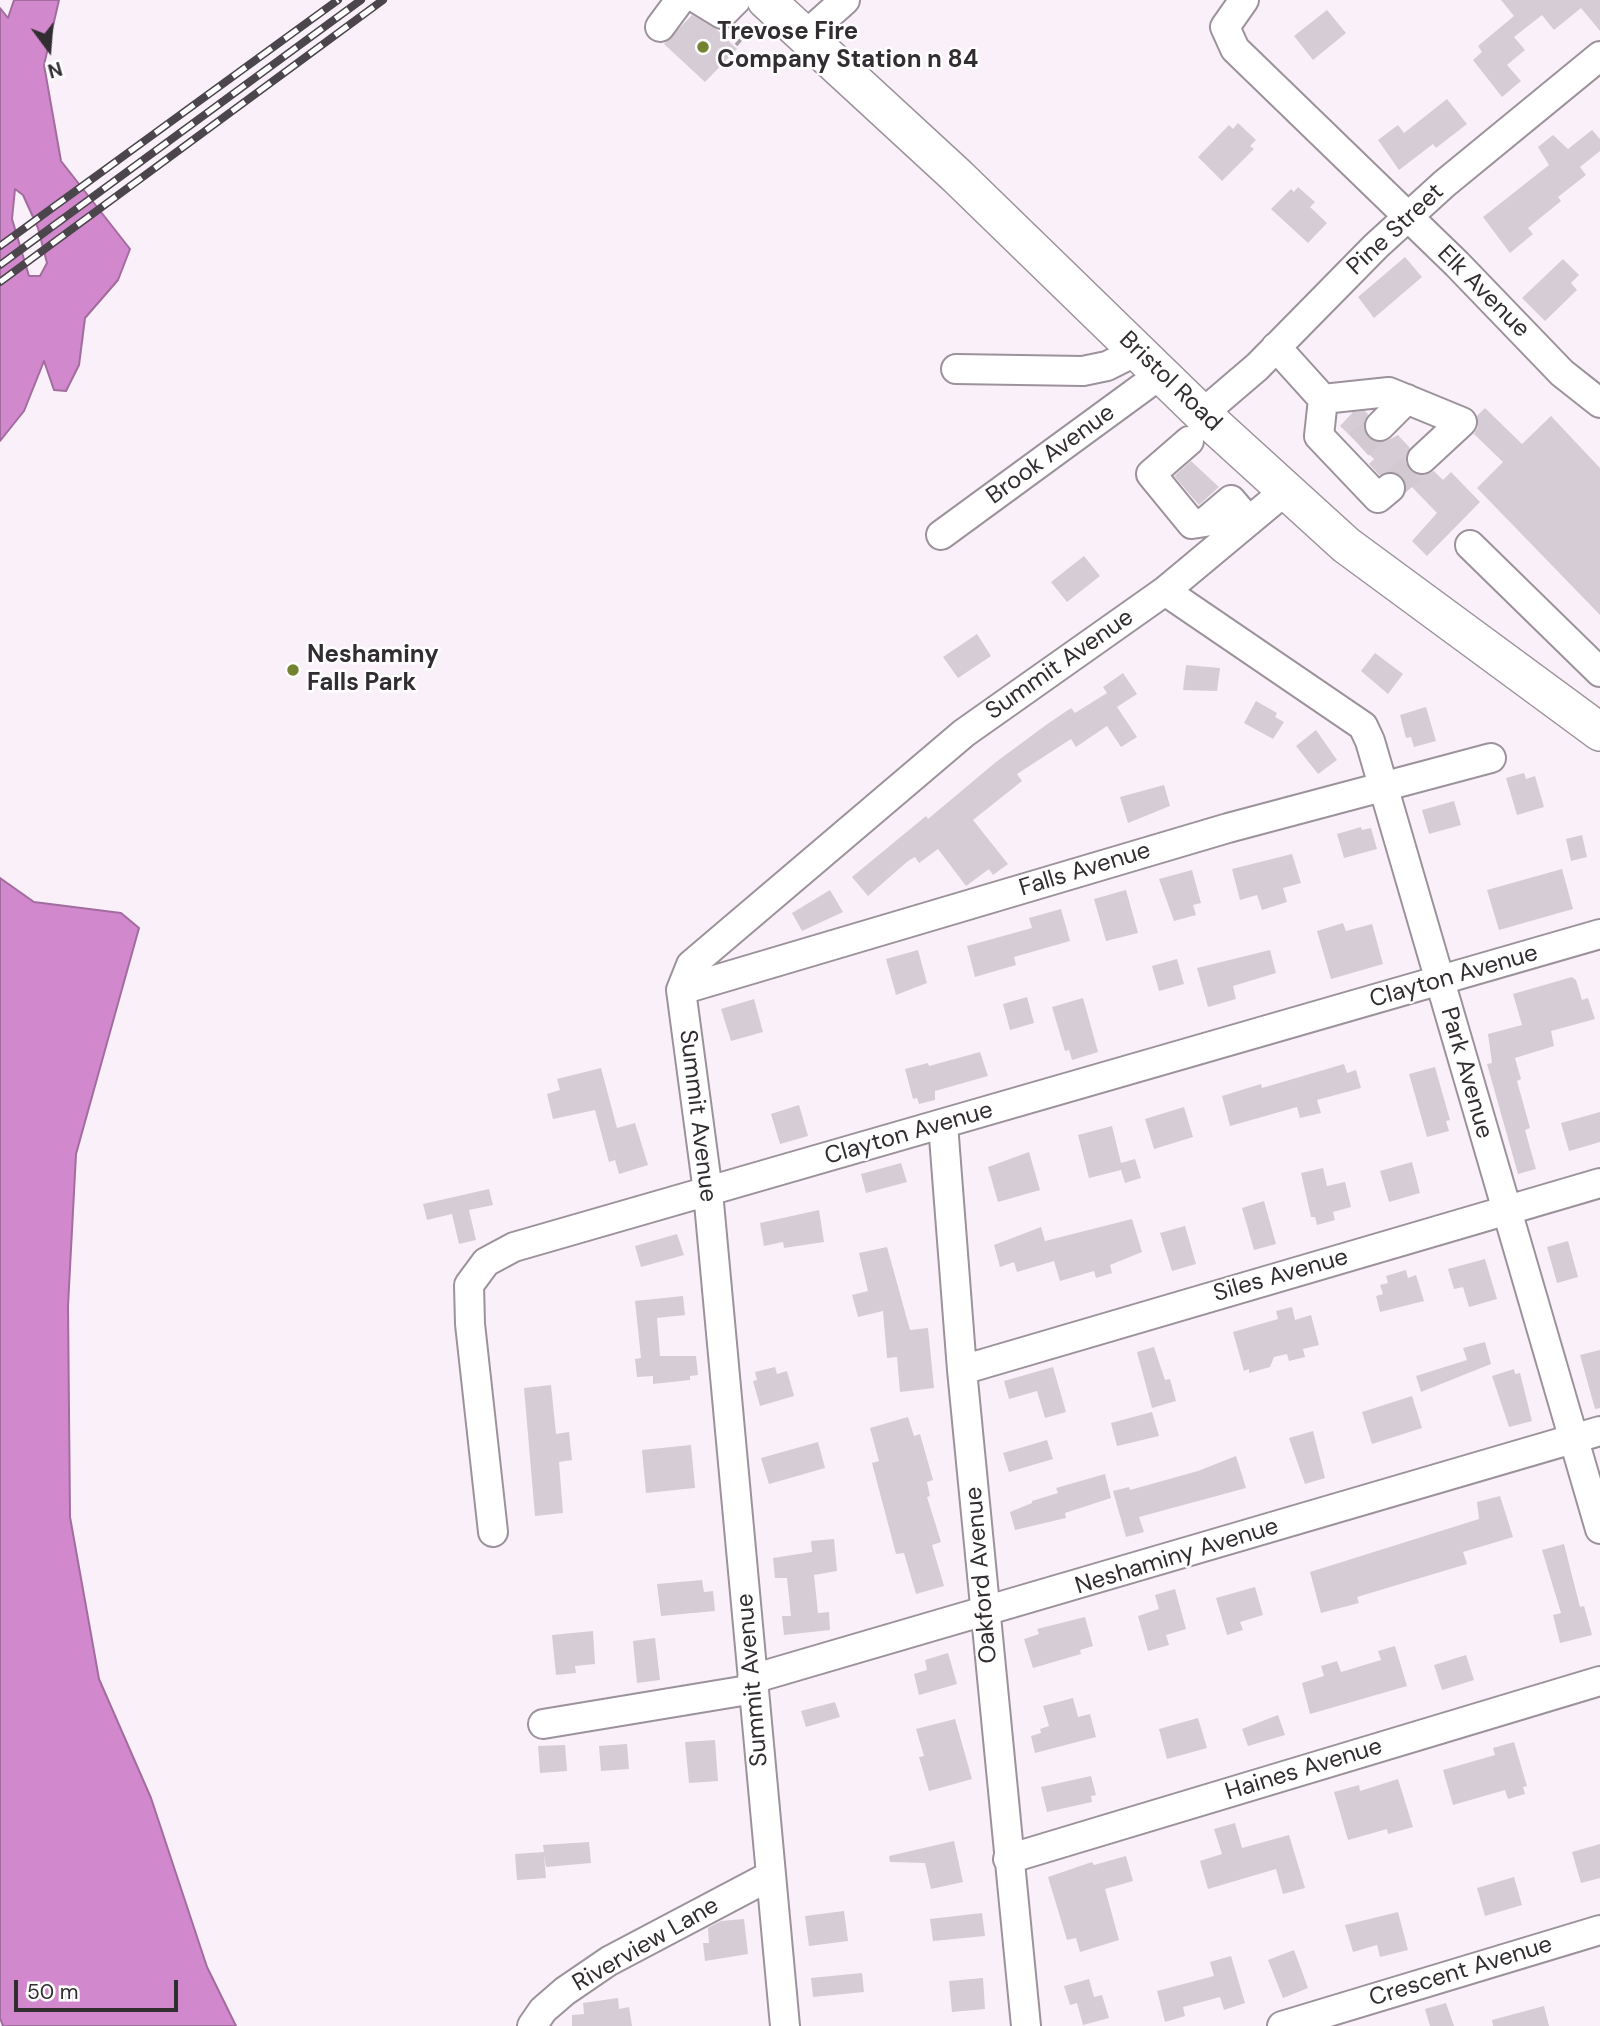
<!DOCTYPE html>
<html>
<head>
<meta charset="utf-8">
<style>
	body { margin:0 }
	#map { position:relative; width:1600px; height:2026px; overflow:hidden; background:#faf0f9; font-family:"DM Sans",sans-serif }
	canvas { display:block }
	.north { position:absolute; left:14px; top:14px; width:70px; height:70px; -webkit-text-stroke:5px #fff; paint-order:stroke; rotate:164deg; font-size:19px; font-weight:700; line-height:28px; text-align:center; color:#312d31 }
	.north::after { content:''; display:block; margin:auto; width:24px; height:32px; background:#312d31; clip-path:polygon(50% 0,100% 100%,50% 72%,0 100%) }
	.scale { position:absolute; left:14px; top:1980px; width:164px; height:32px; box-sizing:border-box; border:4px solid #312d31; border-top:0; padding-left:9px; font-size:21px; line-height:24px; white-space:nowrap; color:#312d31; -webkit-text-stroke:5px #fff; paint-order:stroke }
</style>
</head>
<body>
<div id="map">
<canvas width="1600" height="2026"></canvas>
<div class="north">N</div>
<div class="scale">50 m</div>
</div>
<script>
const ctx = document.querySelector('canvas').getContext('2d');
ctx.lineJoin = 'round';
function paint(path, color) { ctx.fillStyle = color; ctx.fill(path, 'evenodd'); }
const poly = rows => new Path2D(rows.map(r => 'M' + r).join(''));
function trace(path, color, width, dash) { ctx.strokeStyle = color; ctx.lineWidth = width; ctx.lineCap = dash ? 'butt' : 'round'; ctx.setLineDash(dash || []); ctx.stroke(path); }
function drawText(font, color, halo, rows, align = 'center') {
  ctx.font = font + ' "DM Sans",sans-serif'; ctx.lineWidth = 5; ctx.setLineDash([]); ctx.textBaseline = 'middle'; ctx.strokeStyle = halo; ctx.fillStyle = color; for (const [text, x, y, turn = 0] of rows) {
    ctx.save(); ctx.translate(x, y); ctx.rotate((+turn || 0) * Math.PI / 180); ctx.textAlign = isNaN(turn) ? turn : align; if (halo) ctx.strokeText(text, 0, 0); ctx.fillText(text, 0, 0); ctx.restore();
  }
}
const water = poly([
	[14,0,59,0,44,65,61,161,130,249,118,280,85,318,79,365,66,391,54,390,44,361,24,411,0,441,0,8,8,18,14,0],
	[15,189,23,195,38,228,47,263,40,276,29,276,12,219,15,189],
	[0,878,34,902,121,913,139,928,76,1154,68,1306,70,1517,99,1679,151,1798,207,1967,236,2026,3,2026,0,2018,0,878]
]);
paint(water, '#d288cd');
trace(water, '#a26d9e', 2);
paint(poly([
	[1501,0,1600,0,1600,31,1581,8,1554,30,1542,15,1514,37,1525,50,1507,65,1521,81,1502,97,1473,60,1482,52,1478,46,1514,16],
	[1327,10,1346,33,1313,60,1294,36],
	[692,15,716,29,737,49,705,82,664,44],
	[1447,99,1467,124,1436,148,1433,144,1399,170,1378,140,1398,125,1404,133],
	[1238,123,1256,140,1250,146,1254,149,1222,181,1198,157,1229,125,1233,129],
	[1592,130,1600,139,1600,151,1580,167,1586,175,1558,197,1561,201,1528,228,1533,234,1510,253,1483,217,1549,165,1538,147,1553,135,1568,149],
	[1298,187,1315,202,1310,207,1327,223,1308,243,1271,209,1291,189,1294,192],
	[1405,257,1422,277,1374,318,1358,297],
	[1563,259,1579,275,1571,283,1577,290,1545,321,1522,298],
	[1485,408,1522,444,1551,416,1600,468,1600,615,1477,488,1503,462,1474,434,1478,427,1477,416],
	[1365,411,1368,414,1364,430,1369,438,1384,442,1398,435,1410,448,1406,462,1410,471,1425,475,1434,471,1443,480,1451,472,1480,502,1427,556,1412,541,1437,513,1409,484,1406,487,1403,478,1396,473,1379,475,1369,464,1374,459,1340,426,1353,412],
	[1191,461,1219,487,1199,505,1174,476],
	[1084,556,1100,576,1067,602,1051,582],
	[977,634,991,656,958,678,943,657],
	[1375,653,1403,674,1388,694,1361,671],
	[1186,665,1220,668,1217,691,1183,690],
	[1123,673,1137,694,1117,707,1137,737,1121,747,1107,726,1076,747,1071,739,1017,774,1022,781,973,820,1008,864,993,875,989,869,966,886,938,849,919,863,915,857,908,861,868,896,852,877,926,816,928,819,996,762,1046,725,1071,708,1075,713,1107,693,1103,687],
	[1256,701,1277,713,1275,717,1284,722,1273,739,1244,723],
	[1426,707,1436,741,1414,747,1411,737,1406,738,1400,715],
	[1316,730,1337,760,1318,774,1296,746],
	[1524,773,1526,779,1535,776,1544,807,1517,815,1506,778],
	[1164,785,1170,806,1128,823,1120,797],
	[1454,801,1461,825,1429,834,1422,810],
	[1361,827,1362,830,1371,828,1377,849,1344,858,1337,834],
	[1582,835,1587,857,1571,861,1566,839],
	[1292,854,1301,883,1283,888,1287,902,1262,910,1257,895,1240,900,1232,869],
	[1562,869,1573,909,1499,930,1487,890],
	[1192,870,1201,903,1193,905,1196,915,1174,921,1159,879],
	[830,890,843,912,802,931,792,913],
	[1126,890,1138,933,1106,941,1094,899],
	[1061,909,1070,941,1014,957,1016,965,975,977,967,946,1032,928,1029,918],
	[1343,923,1346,931,1372,924,1383,964,1331,979,1317,931],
	[918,950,927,983,896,995,886,959],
	[1270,950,1276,973,1233,986,1236,999,1208,1007,1197,968],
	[1177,959,1184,984,1159,991,1152,966],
	[1572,977,1576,980,1582,1000,1588,998,1595,1019,1551,1031,1554,1046,1515,1058,1521,1079,1517,1081,1530,1128,1525,1130,1536,1169,1518,1174,1487,1064,1492,1063,1488,1034,1522,1025,1513,994],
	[1027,997,1034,1023,1010,1030,1003,1004],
	[1083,998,1098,1052,1072,1060,1069,1050,1065,1051,1052,1007],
	[754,999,763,1032,731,1041,721,1009],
	[980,1052,988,1076,935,1091,935,1100,919,1104,917,1098,913,1099,905,1069,928,1063,929,1066],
	[1344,1064,1347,1073,1356,1070,1361,1088,1317,1100,1321,1113,1300,1118,1297,1107,1230,1126,1222,1096,1261,1084,1262,1088],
	[1435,1067,1450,1120,1446,1121,1449,1131,1427,1137,1409,1074],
	[601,1068,617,1128,635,1123,648,1165,619,1174,615,1160,609,1162,595,1110,553,1119,547,1094,560,1090,557,1079],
	[799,1105,808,1136,780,1144,771,1114],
	[1184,1107,1193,1137,1154,1149,1145,1119],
	[1600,1112,1600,1142,1569,1151,1561,1123],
	[1112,1126,1121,1163,1135,1159,1141,1178,1125,1183,1121,1170,1089,1178,1078,1135],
	[1029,1152,1040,1190,998,1202,988,1167],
	[1412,1162,1420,1193,1389,1202,1380,1171],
	[901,1163,907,1182,866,1193,861,1174],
	[1323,1168,1327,1186,1345,1182,1351,1207,1333,1212,1335,1220,1317,1225,1315,1217,1311,1217,1301,1173],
	[489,1189,493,1205,469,1210,476,1240,459,1244,452,1214,427,1220,423,1204],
	[1264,1201,1276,1244,1254,1250,1242,1208],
	[819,1210,824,1242,784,1248,783,1242,764,1246,760,1223],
	[1132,1219,1142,1252,1110,1265,1112,1273,1096,1278,1094,1271,1060,1281,1054,1261,1017,1272,1014,1262,1000,1267,994,1245,1041,1227,1045,1241],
	[1185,1226,1196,1264,1172,1271,1160,1233],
	[677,1234,684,1255,641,1267,635,1246],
	[1568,1241,1578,1277,1557,1283,1547,1247],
	[887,1247,910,1330,928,1328,934,1388,900,1392,897,1357,887,1358,883,1311,858,1317,852,1295,868,1291,859,1253],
	[1485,1259,1497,1299,1469,1307,1463,1287,1454,1289,1448,1269],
	[1406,1270,1408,1278,1416,1275,1424,1301,1380,1312,1376,1296,1383,1294,1380,1285,1388,1283,1386,1276],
	[683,1296,685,1315,657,1318,660,1356,696,1356,698,1375,690,1376,690,1380,653,1384,653,1376,637,1377,635,1359,641,1358,635,1301],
	[1292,1307,1295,1320,1311,1315,1319,1345,1303,1349,1305,1357,1289,1361,1287,1354,1274,1357,1270,1367,1249,1373,1249,1369,1244,1371,1233,1332,1278,1319,1276,1311],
	[1485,1342,1491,1364,1421,1392,1416,1376,1467,1360,1463,1348],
	[1154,1347,1165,1380,1170,1379,1176,1401,1152,1408,1137,1352],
	[1600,1350,1600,1408,1595,1409,1580,1355],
	[775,1367,777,1374,787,1371,794,1396,760,1406,753,1381,757,1380,755,1372],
	[1053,1367,1066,1412,1045,1418,1037,1391,1009,1399,1004,1381],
	[1514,1369,1515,1374,1520,1373,1532,1421,1509,1427,1492,1376],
	[551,1385,556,1434,569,1432,572,1460,559,1462,563,1513,535,1516,524,1388],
	[1412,1396,1422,1428,1372,1444,1362,1412],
	[1152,1412,1159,1436,1117,1446,1111,1423],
	[908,1417,914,1436,920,1434,933,1480,927,1482,930,1496,927,1497,941,1542,932,1545,944,1586,916,1594,904,1553,896,1554,872,1463,879,1461,870,1428],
	[1313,1431,1325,1478,1305,1484,1289,1438],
	[1047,1440,1053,1459,1009,1472,1003,1453],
	[818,1442,825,1468,769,1484,761,1458],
	[691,1445,695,1488,646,1493,642,1450],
	[1236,1456,1246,1488,1139,1517,1144,1532,1126,1537,1113,1491,1129,1487,1130,1490,1198,1471],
	[1105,1474,1111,1498,1065,1513,1066,1518,1015,1530,1010,1512,1032,1503,1032,1501,1058,1493,1056,1488],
	[1500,1496,1513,1537,1463,1552,1467,1564,1357,1597,1359,1603,1321,1613,1310,1572,1479,1519,1477,1502],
	[834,1539,837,1571,814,1575,818,1613,829,1612,830,1630,784,1635,782,1616,791,1616,787,1578,775,1578,773,1558,812,1552,811,1541],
	[1564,1544,1580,1607,1584,1606,1592,1635,1560,1643,1553,1615,1561,1613,1542,1550],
	[702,1580,704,1592,713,1591,715,1611,661,1616,657,1584],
	[1255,1587,1263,1615,1240,1622,1243,1630,1227,1635,1216,1598],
	[1175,1589,1186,1629,1166,1635,1169,1645,1148,1651,1138,1616,1159,1609,1155,1595],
	[1085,1617,1093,1646,1080,1650,1081,1654,1033,1668,1024,1639,1039,1634,1037,1629],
	[593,1631,595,1664,575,1666,576,1673,556,1675,552,1635],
	[655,1638,660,1680,637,1683,633,1641],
	[1395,1646,1407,1686,1310,1714,1302,1683,1324,1676,1321,1666,1337,1661,1341,1672,1381,1660,1378,1651],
	[948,1653,957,1684,919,1695,914,1674,927,1670,925,1660],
	[1466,1655,1474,1680,1442,1690,1434,1665],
	[1073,1698,1078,1717,1090,1714,1096,1737,1035,1753,1031,1736,1041,1733,1040,1729,1049,1726,1043,1706],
	[835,1702,840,1717,806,1727,801,1711],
	[1278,1715,1285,1735,1248,1746,1242,1729],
	[1198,1718,1207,1748,1167,1759,1159,1729],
	[955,1719,972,1779,929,1791,919,1757,924,1756,916,1729],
	[715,1740,718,1781,689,1783,685,1742],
	[1514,1742,1527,1786,1523,1787,1525,1794,1508,1799,1505,1790,1453,1805,1443,1770,1495,1755,1493,1748],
	[627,1744,629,1769,601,1771,599,1746],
	[565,1745,567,1771,540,1773,538,1746],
	[1091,1776,1096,1795,1091,1796,1092,1802,1047,1812,1041,1787],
	[1398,1779,1413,1827,1388,1834,1387,1829,1348,1840,1334,1792,1359,1785,1360,1791],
	[1235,1823,1242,1848,1289,1835,1305,1888,1283,1894,1276,1869,1208,1889,1200,1861,1222,1854,1214,1829],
	[954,1841,963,1882,931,1889,925,1863,890,1862,889,1856],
	[589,1842,591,1863,546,1867,544,1854,546,1878,517,1880,515,1854,544,1852,543,1845],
	[1600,1844,1600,1878,1581,1883,1572,1852],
	[1126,1856,1133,1881,1105,1889,1119,1940,1080,1952,1076,1938,1067,1940,1048,1877,1092,1862,1094,1865],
	[1514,1877,1522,1905,1485,1916,1477,1888],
	[844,1911,848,1941,809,1946,805,1916],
	[1398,1912,1408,1950,1380,1957,1377,1945,1353,1952,1345,1925],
	[982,1913,985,1936,933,1941,930,1919],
	[744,1919,748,1954,705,1961,703,1943,709,1943,708,1928,721,1921],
	[1294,1950,1308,1988,1283,1998,1268,1960],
	[1231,1956,1245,2003,1224,2010,1220,1997,1183,2007,1185,2016,1165,2022,1157,1991,1214,1976,1210,1962],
	[862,1973,864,1992,813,1997,811,1978],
	[983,1978,985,2009,952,2012,949,1981],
	[1089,1979,1094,1997,1102,1995,1109,2018,1083,2025,1077,2003,1070,2005,1064,1986],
	[618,1998,619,2009,629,2007,632,2026,572,2026,572,2015,584,2014,583,2003],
	[1446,2003,1454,2026,1430,2026,1425,2009],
	[1544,2006,1549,2026,1493,2026,1492,2020]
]), '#d6ccd5');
trace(poly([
	[1359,445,1380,426],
	[1390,488,1422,459]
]), '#d2c9d1', 28, [28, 14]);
const minor = poly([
	[699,0,722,14,736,0],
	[1244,0,1225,27,1235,49,1457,264,1562,373,1600,403],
	[660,27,680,0],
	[806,35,845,0],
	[1276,347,1323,399,1319,436,1378,498,1390,488],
	[956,369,1083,371,1107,366,1137,351],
	[1323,399,1389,392,1462,422,1422,459],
	[1202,414,1257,367,1376,246,1444,184,1600,56],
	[1380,426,1407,399],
	[1189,441,1151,474,1192,524,1205,522,1231,500,1249,521],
	[941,535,1161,374],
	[1470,545,1600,672],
	[1165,591,1363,726,1370,741,1600,1529],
	[681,990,1228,828,1491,758],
	[943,1124,962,1370,1026,2026],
	[962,1370,1600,1183],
	[493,1532,470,1324,469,1285,486,1262,514,1247,1600,934],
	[752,1679,1600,1431],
	[543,1724,754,1689],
	[1008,1859,1600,1681],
	[532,2026,543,2010,565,1991,609,1961,770,1876],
	[785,2026,708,1192,681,990,691,965,964,733,1165,591,1285,491],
	[1282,2026,1600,1930]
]);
const major = poly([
	[766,0,957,176,1202,414,1346,545,1600,732]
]);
trace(minor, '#9c929b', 32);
trace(major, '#9c929b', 40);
trace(poly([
	[736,45,750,29,748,24]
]), '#a69fa6', 3.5, [7, 3.5]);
trace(minor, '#fff', 28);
trace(major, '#fff', 37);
const rail = poly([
	[0,246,338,0],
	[0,265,361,0],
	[0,282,383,0]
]);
trace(rail, '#4b464b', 8);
trace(rail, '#fff', 5, [16]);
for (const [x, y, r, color] of [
	[703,47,7,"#738332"],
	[293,670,7,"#738332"]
]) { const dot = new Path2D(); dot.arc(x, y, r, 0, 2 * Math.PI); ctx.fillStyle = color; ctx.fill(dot); trace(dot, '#fff', 2.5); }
drawText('bold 24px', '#312d31', '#fff', [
	["Trevose Fire",717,33],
	["Company Station n 84",717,61],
	["Neshaminy",307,656],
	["Falls Park",307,684]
], 'left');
drawText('24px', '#312d31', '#fff', [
	["Pine Street",1396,230,-43],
	["Elk Avenue",1483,292,45],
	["Bristol Road",1170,382,44],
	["Brook Avenue",1051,455,-36],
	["Summit Avenue",1060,665,-35],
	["Falls Avenue",1085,870,-17],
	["Clayton Avenue",1454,977,-16],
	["Park Avenue",1466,1073,74],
	["Summit Avenue",697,1116,83],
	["Clayton Avenue",909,1134,-16],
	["Siles Avenue",1281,1276,-16],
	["Neshaminy Avenue",1177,1557,-17],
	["Oakford Avenue",982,1575,-95],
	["Summit Avenue",753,1680,-95],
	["Haines Avenue",1304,1770,-17],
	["Riverview Lane",646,1945,-30],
	["Crescent Avenue",1461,1972,-17]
]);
</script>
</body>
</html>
